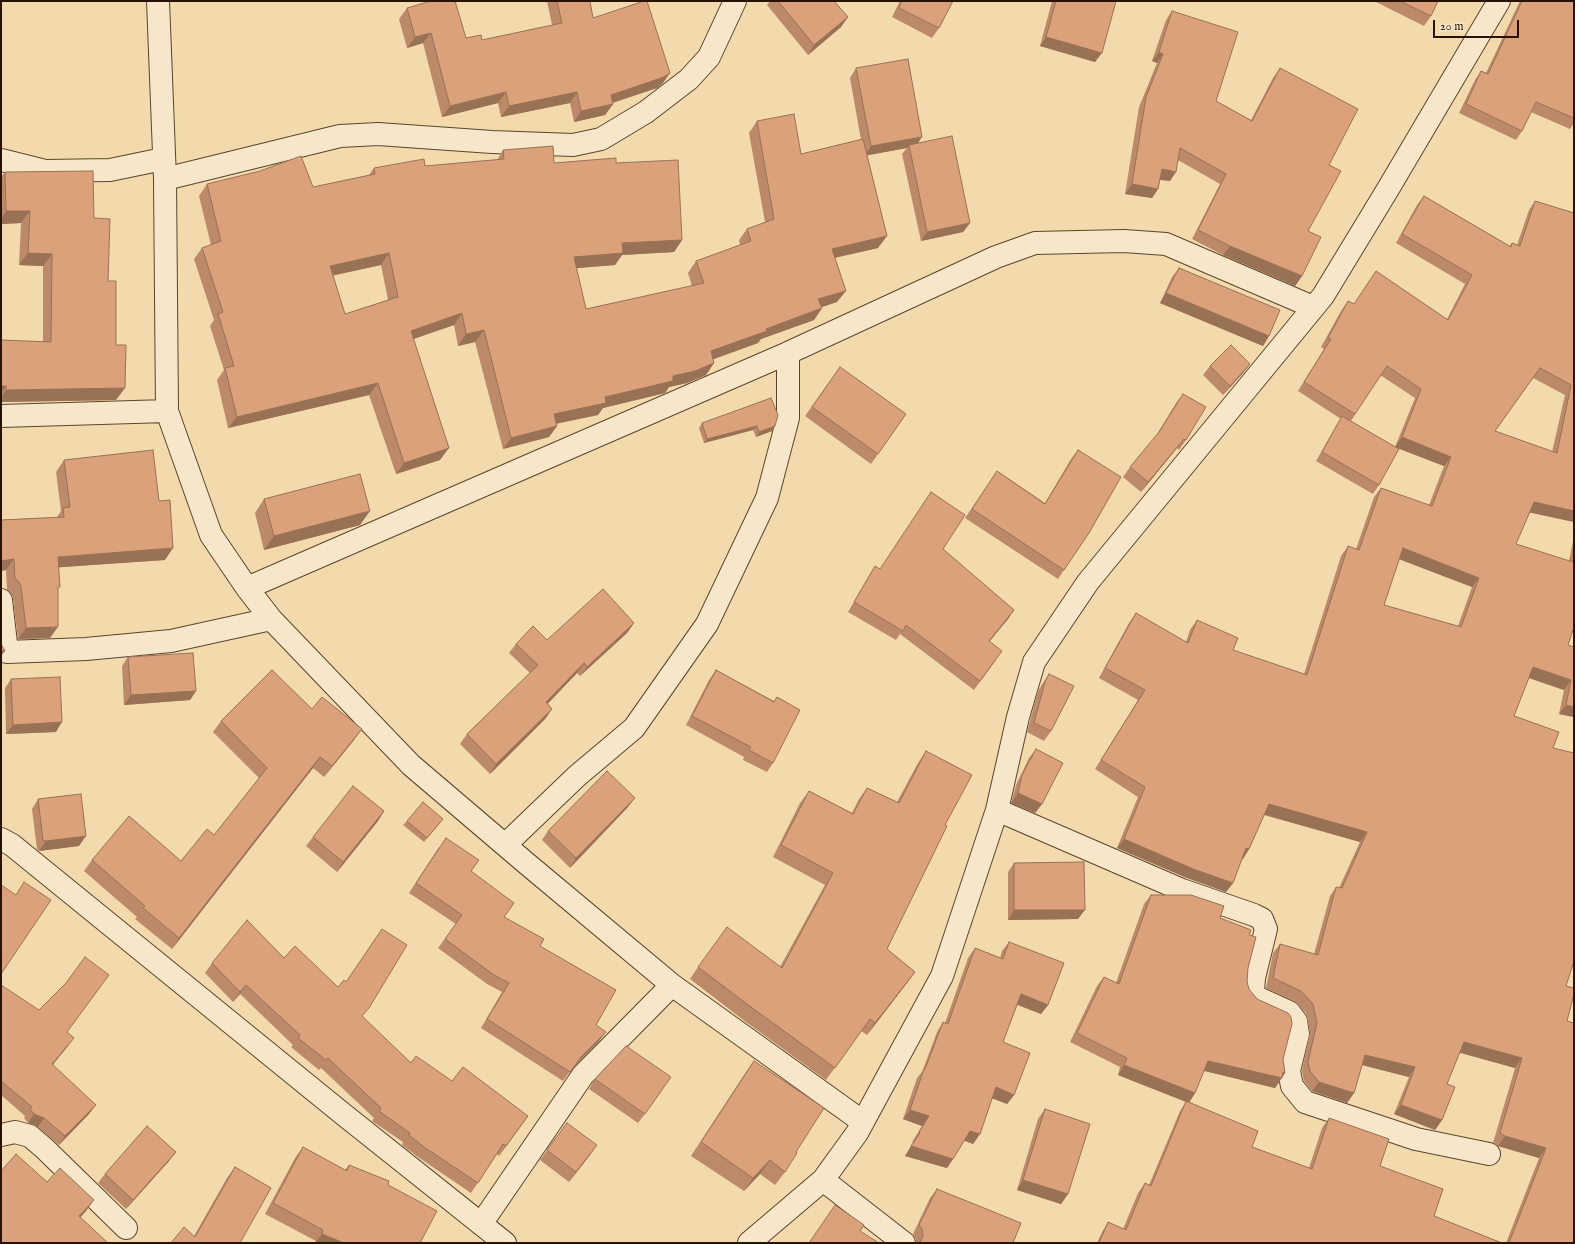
<!DOCTYPE html>
<html>
<head>
<meta charset="utf-8">
<style>
	body { margin:0 }
	#map { position:relative; width:1575px; height:1244px; overflow:hidden; background:#f2daad; font-family:"IM FELL English",serif }
	canvas { display:block }
	.frame { position:absolute; inset:0; border:2px solid #271300; pointer-events:none }
	.scale { position:absolute; left:1433px; top:20px; width:86px; height:18px; box-sizing:border-box; border:2px solid #271300; border-top:0; padding-left:5px; font-size:12px; line-height:14px; white-space:nowrap; color:#271300; -webkit-text-stroke:3px #f7e7ca; paint-order:stroke }
</style>
</head>
<body>
<div id="map">
<canvas width="1575" height="1244"></canvas>
<div class="frame"></div>
<div class="scale">20 m</div>
</div>
<script>
const ctx = document.querySelector('canvas').getContext('2d');
ctx.lineJoin = 'round';
const poly = rows => new Path2D(rows.map(r => 'M' + r).join(''));
function trace(path, color, width, dash) { ctx.strokeStyle = color; ctx.lineWidth = width; ctx.lineCap = dash ? 'butt' : 'round'; ctx.setLineDash(dash || []); ctx.stroke(path); }
function paint(path, color) { ctx.fillStyle = color; ctx.fill(path, 'evenodd'); }
const street = poly([
	[158,1,165,179,167,411,211,535,247,588,271,619,411,765,526,863,672,985,863,1122],
	[1,160,45,171,110,170,163,159],
	[165,179,340,136,378,134,492,142,573,145,601,139,646,112,689,79,709,57,735,1],
	[1,416,167,411],
	[247,588,788,353,996,257,1035,243,1124,241,1166,244,1313,307],
	[1,600,7,652,86,649,171,641,271,619],
	[997,810,1182,890,1254,915,1262,919,1266,929,1254,978,1253,992,1256,997,1289,1012,1296,1021,1298,1034,1289,1071,1292,1086,1305,1102,1416,1139,1489,1154],
	[1,839,12,845,343,1114,505,1243],
	[505,845,577,776,634,728,707,624,767,498,788,418,788,353],
	[1,1135,15,1132,30,1136,44,1148,126,1228],
	[823,1180,904,1243],
	[481,1224,583,1075,672,985],
	[749,1243,823,1180,857,1133,942,976,997,810,1018,717,1034,662,1088,582,1323,296,1388,189,1499,1]
]);
trace(street, '#5a452b', 24);
trace(street, '#f7e7ca', 22);
paint(poly([
	[547,1,590,1,593,18,663,83,657,88,612,103,613,104,605,115,574,122,570,103,501,117,498,103,442,117,423,43,407,48,399,19,407,8,466,38,482,40,552,25],
	[770,1,834,1,848,17,841,27,808,55,767,5],
	[900,1,953,1,939,28,932,38,892,17],
	[1052,1,1116,1,1095,62,1040,46],
	[1374,1,1438,1,1431,16,1424,26],
	[1520,1,1574,1,1574,123,1570,129,1531,112,1522,131,1516,140,1459,113,1475,80,1481,71,1486,73],
	[1172,11,1216,101,1251,120,1273,78,1280,68,1329,165,1308,231,1302,276,1295,286,1223,255,1192,239,1220,184,1178,160,1170,181,1160,180,1158,189,1152,198,1125,194,1139,107,1157,63,1152,61,1166,20],
	[856,68,918,143,970,223,963,232,921,241,902,154,907,148,867,155,878,248,835,258,837,302,821,307,822,308,814,320,761,339,758,343,713,359,714,363,706,375,687,383,669,387,665,393,603,408,598,415,556,423,557,426,549,437,503,449,475,342,458,346,454,325,413,339,440,460,396,474,369,395,228,428,217,380,224,370,210,326,214,320,194,259,202,248,211,245,199,196,207,184,313,187,369,175,374,168,425,166,497,160,503,150,554,163,616,163,682,240,674,252,622,255,615,265,576,268,586,309,692,286,688,273,696,261,740,245,739,240,747,229,765,222,749,133,757,121,801,154,861,140,850,78],
	[381,265,388,300,345,314,333,275],
	[5,172,94,218,108,281,116,400,1,402,1,340,43,342,43,266,19,265,21,223,1,224,1,177],
	[1424,196,1510,246,1512,243,1517,245,1529,210,1535,201,1574,213,1574,522,1530,512,1516,544,1569,561,1574,536,1574,627,1568,645,1574,659,1574,717,1559,714,1564,690,1529,678,1514,716,1553,748,1566,986,1567,1021,1574,1243,1506,1243,1539,1158,1498,1146,1493,1143,1515,1068,1460,1052,1447,1084,1442,1120,1435,1130,1394,1114,1409,1077,1362,1065,1354,1093,1347,1103,1312,1091,1304,1081,1302,1071,1310,1032,1306,1013,1294,1001,1266,988,1273,953,1280,944,1314,954,1330,896,1336,887,1339,888,1360,842,1264,815,1249,849,1243,859,1242,859,1233,883,1226,892,1187,878,1117,848,1138,797,1095,769,1138,700,1099,678,1129,623,1136,613,1186,642,1190,630,1197,620,1233,650,1304,674,1341,556,1348,546,1356,549,1374,497,1381,488,1429,505,1444,466,1397,448,1379,485,1373,494,1316,461,1336,426,1341,419,1298,391,1324,349,1321,347,1341,311,1348,301,1354,304,1376,271,1447,319,1465,284,1396,243,1417,205],
	[1380,375,1415,398,1395,447,1351,421],
	[1533,378,1565,395,1552,452,1495,431],
	[1399,559,1472,587,1458,626,1384,605],
	[1179,268,1269,336,1263,346,1160,303,1172,277],
	[1250,364,1243,373,1223,395,1203,375,1210,366],
	[840,367,906,414,871,464,805,416],
	[1183,394,1186,440,1179,450,1177,448,1141,492,1123,477,1130,467,1156,436,1176,403],
	[702,423,775,426,772,431,756,437,753,430,704,443,699,428],
	[1078,450,1064,570,1058,579,965,518,997,471,1045,503,1071,459],
	[64,460,165,560,59,567,58,589,50,638,18,639,13,599,11,593,7,590,6,570,1,571,1,520,57,517,61,511,56,472],
	[264,499,360,525,264,550,255,513],
	[943,549,1014,610,1008,619,990,641,996,660,974,690,900,634,896,640,848,612,869,576,875,566,880,569],
	[634,623,627,633,580,676,577,673,547,704,546,718,490,774,460,744,467,734,530,673,509,653,516,644,547,640],
	[128,657,196,691,190,700,124,705,122,666],
	[716,670,774,701,777,697,773,763,767,772,743,760,744,757,686,725,709,680],
	[1049,674,1051,731,1044,741,1027,732,1038,691,1043,683],
	[11,679,56,732,6,734,5,688],
	[312,709,354,740,324,777,313,768,172,949,135,919,137,917,84,871,92,860,181,861,214,835,259,778,213,732,221,721],
	[1036,749,1042,804,1035,813,1011,803,1016,785,1029,758],
	[926,751,945,825,887,949,915,972,907,983,867,1035,861,1031,826,1080,746,1022,690,979,698,967,780,967,825,885,773,857,800,803,809,791,852,813,859,799,867,788,897,802,918,763],
	[38,799,79,846,39,851,37,849,32,809],
	[628,807,570,868,542,840,548,831],
	[384,811,378,821,337,872,306,846,313,837],
	[407,821,440,823,424,842,403,825],
	[439,847,471,871,504,917,540,946,596,1025,599,1041,574,1066,563,1081,481,1028,502,992,487,984,438,948,456,924,409,893],
	[1014,863,1078,919,1008,920,1008,872],
	[1151,895,1220,918,1249,935,1247,982,1249,989,1283,1059,1285,1073,1275,1088,1204,1071,1195,1093,1189,1102,1252,1147,1309,1168,1322,1128,1329,1118,1380,1166,1434,1216,1502,1243,1097,1243,1102,1232,1108,1222,1123,1229,1138,1193,1145,1183,1149,1185,1180,1111,1186,1102,1118,1075,1120,1067,1070,1042,1097,986,1104,977,1116,983,1144,904],
	[1009,942,1048,1005,1041,1014,1017,1005,1003,1042,1014,1095,1007,1104,992,1098,980,1134,973,1144,964,1141,953,1159,947,1168,905,1156,914,1143,912,1142,922,1126,903,1119,917,1078,922,1072,937,1032,943,1022,945,1023,968,958,975,948,1000,958,1002,951],
	[284,958,362,1017,411,1063,528,1116,499,1156,497,1154,471,1193,418,1157,402,1145,403,1142,372,1121,374,1118,321,1068,319,1070,291,1047,293,1045,240,994,233,1002,205,973,212,963],
	[1,985,67,1032,68,1046,53,1064,89,1114,59,1145,38,1127,28,1123,24,1118,25,1116,1,1095],
	[754,1061,796,1152,785,1172,775,1185,760,1174,744,1191,691,1156,744,1075],
	[595,1079,645,1114,638,1123,589,1089],
	[1045,1109,1068,1194,1061,1204,1017,1190,1038,1119],
	[567,1123,590,1155,569,1182,540,1160],
	[303,1147,345,1170,349,1165,388,1185,420,1243,315,1243,316,1241,265,1214,295,1158],
	[176,1152,169,1161,126,1209,98,1183,105,1174],
	[235,1167,240,1243,171,1243,194,1236,227,1178],
	[937,1189,1013,1243,916,1243,916,1239,913,1234,930,1198]
]), '#bc8a69');
paint(poly([
	[848,17,841,27,808,55,814,45],
	[431,33,423,43,407,48,415,37],
	[1046,37,1102,53,1095,62,1040,46],
	[1159,52,1163,54,1157,63,1152,61],
	[670,73,663,83,657,88,603,106,611,95],
	[506,92,498,103,442,117,450,106],
	[577,92,570,103,501,117,509,106],
	[613,104,605,115,574,122,581,111],
	[922,137,916,146,909,145,907,148,864,156,871,146],
	[1162,169,1176,172,1170,181,1155,179],
	[1132,184,1158,189,1152,198,1125,194],
	[6,211,30,211,21,223,1,224,1,219],
	[970,223,963,232,921,241,927,232],
	[887,236,878,248,824,260,832,249],
	[682,240,674,252,622,255,615,265,566,269,574,257,622,243],
	[1230,246,1302,276,1295,286,1223,255],
	[28,253,52,254,43,266,19,265],
	[389,253,381,265,322,278,330,266],
	[846,291,837,302,810,311,818,299],
	[1166,293,1269,336,1263,346,1160,303],
	[822,308,814,320,761,339,758,343,703,363,711,351,766,329],
	[462,313,454,325,402,343,411,331],
	[484,330,475,342,458,346,466,334],
	[714,363,706,375,687,383,669,387,665,393,603,408,598,415,546,426,554,414],
	[1250,364,1243,373,1223,395,1230,386],
	[378,383,369,395,228,428,237,417],
	[1,386,6,386,1,394],
	[125,388,116,400,1,402,1,397,6,390],
	[557,426,549,437,503,449,511,438],
	[757,426,753,430,704,443,707,439],
	[775,426,772,431,756,437,759,432],
	[1402,437,1451,457,1444,466,1395,447],
	[1184,439,1177,448,1141,492,1148,482],
	[449,448,440,460,396,474,404,463],
	[1534,502,1574,511,1574,522,1527,512],
	[370,511,360,525,264,550,274,536],
	[173,548,165,560,50,568,58,557],
	[1403,548,1479,578,1472,587,1396,558],
	[14,559,6,570,1,571,1,561],
	[1014,610,1008,619,982,650,989,641],
	[634,623,627,633,580,676,587,667],
	[58,627,50,638,18,639,26,628],
	[1,651,5,651,1,656],
	[584,663,577,673,540,712,546,702],
	[1533,667,1571,680,1564,690,1526,677],
	[196,691,190,700,124,705,131,695],
	[1566,705,1574,707,1574,717,1559,714],
	[552,709,546,718,490,774,496,764],
	[62,722,56,732,6,734,13,725],
	[362,729,354,740,324,777,332,766],
	[320,757,313,768,172,949,179,938],
	[1018,793,1042,804,1035,813,1011,803],
	[635,798,628,807,570,868,576,858],
	[1269,804,1367,832,1360,842,1262,814],
	[384,811,378,821,337,872,343,862],
	[86,836,79,846,39,851,46,841],
	[1124,839,1233,883,1226,892,1187,878,1117,848],
	[1246,848,1249,849,1243,859,1239,857],
	[1014,910,1085,910,1078,919,1008,920],
	[915,972,907,983,867,1035,875,1023],
	[246,985,240,994,233,1002,240,992],
	[1021,994,1048,1005,1041,1014,1014,1003],
	[606,1032,599,1041,574,1066,563,1081,581,1057],
	[74,1038,68,1046,46,1073,52,1064],
	[1464,1042,1522,1058,1515,1068,1457,1052],
	[1365,1055,1415,1067,1409,1077,1358,1064],
	[1208,1061,1283,1072,1285,1073,1275,1088,1201,1070],
	[1124,1065,1195,1093,1189,1103,1118,1075],
	[1319,1082,1354,1093,1347,1103,1312,1091],
	[996,1087,1014,1095,1007,1104,989,1097],
	[96,1105,89,1114,59,1145,65,1136],
	[1401,1105,1442,1120,1435,1130,1394,1114],
	[910,1110,929,1116,922,1126,903,1119],
	[34,1114,44,1118,38,1127,28,1123],
	[528,1116,521,1126,499,1156,506,1146],
	[970,1131,980,1134,973,1144,964,1140],
	[1505,1136,1546,1148,1539,1158,1498,1146],
	[597,1145,590,1155,569,1182,576,1172],
	[911,1146,953,1159,947,1168,905,1156],
	[176,1152,169,1161,126,1209,133,1200],
	[770,1160,760,1174,744,1191,753,1178],
	[1023,1180,1068,1194,1061,1204,1017,1190],
	[94,1200,86,1211,72,1227,79,1216],
	[322,1234,344,1243,315,1243]
]), '#997155');
const building = poly([
	[431,1,455,1,466,38,481,35,482,40,562,23,557,1,590,1,593,18,644,1,647,1,670,73,664,77,611,95,613,104,581,111,577,92,509,106,506,92,450,106,431,33,415,37,407,8,431,1],
	[778,1,834,1,848,17,814,45,778,1],
	[902,1,953,1,939,28,899,8,902,1],
	[1056,1,1116,1,1102,53,1046,37,1056,1],
	[1400,1,1438,1,1431,16,1400,1],
	[1522,1,1574,1,1574,118,1536,102,1522,131,1466,104,1481,71,1488,74,1522,1],
	[1172,11,1238,32,1216,101,1252,121,1280,68,1358,109,1329,165,1341,171,1308,231,1321,237,1302,276,1230,246,1198,230,1226,174,1180,148,1176,172,1162,169,1158,189,1132,184,1146,97,1163,54,1159,52,1172,11],
	[908,59,922,137,871,146,856,68,908,59],
	[794,114,801,154,863,139,887,236,832,249,846,291,818,299,822,308,766,329,767,331,711,351,714,363,695,371,673,376,673,381,605,397,606,403,554,414,557,426,511,438,484,330,466,334,462,313,411,331,449,448,404,463,378,383,237,417,225,368,234,366,218,314,223,312,202,248,221,241,207,184,260,171,301,156,313,187,375,174,374,168,424,159,425,166,504,159,503,150,553,146,554,163,616,158,616,163,678,160,682,240,622,243,623,253,574,257,586,309,704,283,696,261,751,241,747,229,774,219,757,121,794,114],
	[389,253,398,297,345,314,330,266,389,253],
	[952,136,970,223,927,232,909,145,952,136],
	[93,171,94,218,110,219,108,281,116,281,116,345,126,345,125,388,6,390,6,386,1,386,1,340,51,342,52,254,28,253,30,211,6,211,5,172,93,171],
	[1424,196,1511,247,1512,243,1520,246,1535,201,1574,213,1574,511,1534,502,1516,544,1573,562,1574,558,1574,627,1568,645,1574,647,1574,707,1566,705,1571,680,1533,667,1514,716,1559,732,1553,748,1574,753,1574,961,1566,986,1574,988,1574,994,1567,1021,1574,1023,1574,1243,1509,1243,1546,1148,1505,1136,1500,1133,1522,1058,1464,1042,1447,1084,1455,1087,1442,1120,1401,1105,1415,1067,1365,1055,1354,1093,1319,1082,1310,1071,1308,1062,1317,1023,1313,1004,1301,991,1273,978,1280,944,1318,955,1336,887,1342,888,1367,832,1269,804,1249,849,1246,848,1233,883,1193,869,1124,839,1145,787,1101,760,1145,690,1105,668,1136,613,1188,643,1197,620,1238,638,1233,650,1307,675,1348,546,1359,550,1381,488,1432,506,1451,457,1402,437,1421,389,1387,366,1355,414,1304,382,1331,339,1328,338,1348,301,1354,304,1376,271,1448,320,1472,275,1402,234,1424,196],
	[1540,368,1571,385,1557,453,1495,431,1540,368],
	[1403,548,1479,578,1461,627,1384,605,1403,548],
	[1179,268,1280,310,1269,336,1166,293,1179,268],
	[1231,345,1250,364,1230,386,1210,366,1231,345],
	[840,367,906,414,878,454,812,407,840,367],
	[1183,394,1206,407,1186,440,1184,439,1148,482,1130,467,1159,432,1183,394],
	[771,398,778,415,775,426,759,432,757,426,707,439,702,423,771,398],
	[1342,416,1399,449,1379,485,1322,452,1342,416],
	[153,450,159,501,170,500,173,548,58,557,60,587,58,587,58,627,26,628,21,587,19,582,15,578,14,559,1,561,1,520,64,517,63,508,70,507,64,460,153,450],
	[1078,450,1121,477,1089,533,1064,570,972,509,997,471,1045,504,1078,450],
	[360,474,370,511,274,536,264,499,360,474],
	[931,492,965,515,943,549,1014,610,989,641,1002,651,980,681,906,625,903,631,854,602,875,566,880,569,931,492],
	[603,589,634,623,587,667,584,663,546,702,552,709,496,764,467,734,538,665,516,644,533,626,547,640,603,589],
	[1,643,1,644,5,651,1,651,1,643],
	[193,653,196,691,131,695,128,657,193,653],
	[272,670,312,709,322,697,362,729,332,766,320,757,179,938,143,908,145,906,92,860,129,816,181,861,207,829,214,835,267,768,221,721,272,670],
	[716,670,774,702,777,697,800,710,773,763,749,750,751,747,692,716,716,670],
	[1049,674,1074,686,1051,731,1034,723,1045,682,1049,674],
	[60,677,62,722,13,725,11,679,60,677],
	[1036,749,1063,763,1042,804,1018,793,1022,775,1036,749],
	[926,751,972,775,945,825,947,826,887,949,915,972,875,1023,870,1019,835,1068,755,1010,698,967,727,927,782,968,833,873,781,845,809,791,853,814,867,788,899,803,926,751],
	[607,771,635,798,576,858,548,831,607,771],
	[353,786,384,811,343,862,313,837,353,786],
	[81,794,86,836,46,841,43,840,38,799,81,794],
	[423,802,443,819,427,838,407,821,423,802],
	[446,838,479,860,471,871,514,903,504,917,544,939,540,946,616,990,596,1025,606,1032,581,1057,570,1072,487,1019,509,983,494,975,445,939,462,915,416,883,446,838],
	[1084,862,1085,910,1014,910,1014,863,1084,862],
	[24,882,51,900,1,974,1,885,16,895,24,882],
	[1151,895,1191,895,1224,906,1220,918,1251,930,1249,935,1256,937,1248,968,1247,982,1249,989,1257,999,1288,1013,1291,1017,1292,1024,1283,1059,1285,1073,1283,1072,1282,1078,1208,1061,1195,1093,1124,1065,1127,1058,1077,1033,1104,977,1119,984,1151,895],
	[247,920,284,958,295,946,338,987,344,980,346,982,382,929,407,945,369,1008,362,1016,411,1063,416,1056,452,1081,463,1067,528,1116,506,1146,503,1144,478,1183,424,1147,409,1135,410,1133,379,1111,381,1108,328,1058,326,1060,298,1038,300,1035,246,985,240,992,212,963,247,920],
	[1009,942,1064,963,1048,1005,1021,994,1003,1042,1030,1053,1014,1095,996,1087,980,1134,970,1131,953,1159,911,1146,920,1133,919,1132,929,1116,910,1110,924,1069,925,1069,943,1022,948,1024,975,948,1003,959,1009,942],
	[85,957,109,975,67,1032,74,1038,52,1064,96,1105,65,1136,44,1118,34,1114,30,1109,32,1107,1,1081,1,985,39,1010,66,983,85,957],
	[626,1046,671,1077,645,1114,595,1079,626,1046],
	[754,1061,824,1108,796,1152,797,1153,785,1172,770,1160,753,1178,701,1142,754,1061],
	[1186,1101,1258,1131,1252,1147,1312,1169,1329,1118,1389,1139,1380,1166,1443,1189,1434,1216,1502,1243,1099,1243,1108,1222,1126,1230,1145,1183,1151,1186,1186,1101],
	[1045,1109,1090,1124,1068,1194,1023,1180,1045,1109],
	[567,1123,597,1145,576,1172,547,1150,567,1123],
	[147,1126,176,1152,133,1200,105,1174,147,1126],
	[303,1147,347,1171,349,1165,389,1181,388,1185,437,1211,420,1243,344,1243,322,1234,323,1230,273,1203,303,1147],
	[16,1154,47,1182,60,1168,94,1200,79,1216,108,1243,1,1243,1,1171,16,1154],
	[235,1167,271,1188,240,1243,171,1243,184,1227,195,1237,235,1167],
	[937,1189,1021,1223,1013,1243,918,1243,921,1241,923,1235,922,1229,919,1225,937,1189],
	[835,1205,864,1225,860,1231,879,1243,809,1243,835,1205]
]);
paint(building, '#dba17a');
trace(building, '#997155', 1);
</script>
</body>
</html>
